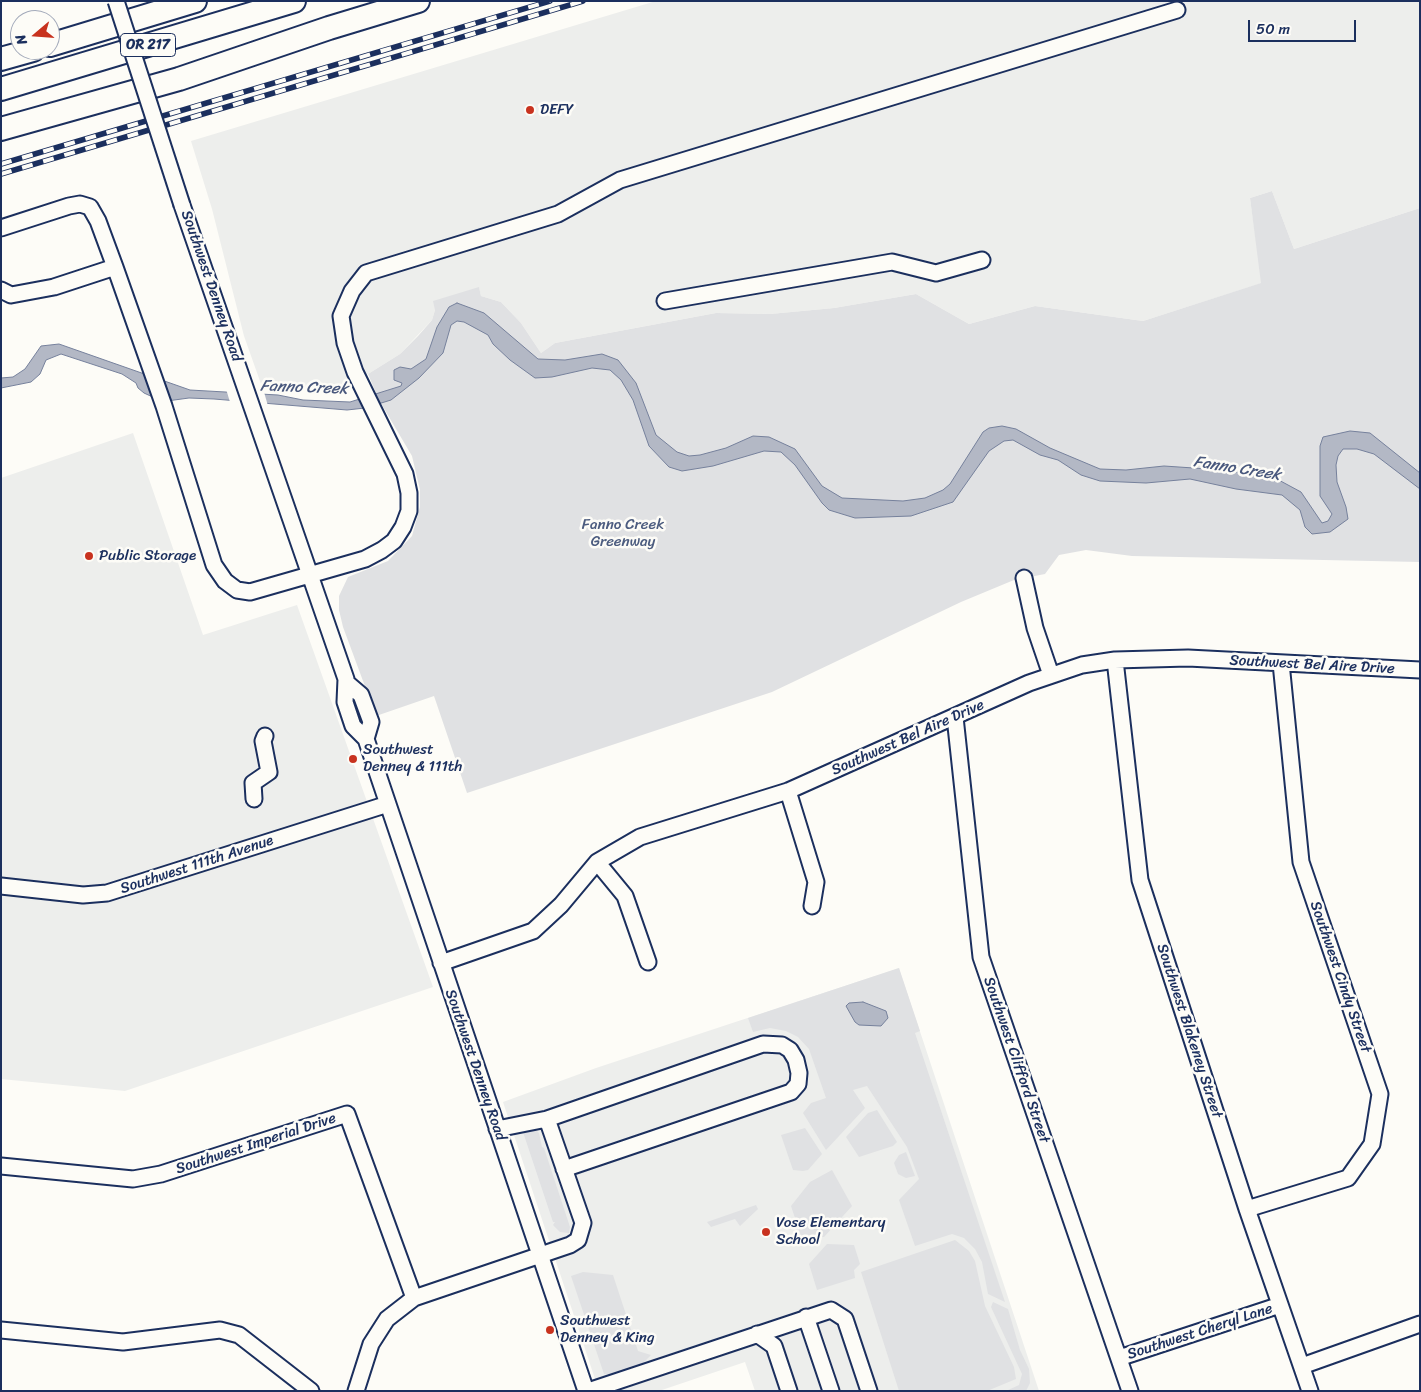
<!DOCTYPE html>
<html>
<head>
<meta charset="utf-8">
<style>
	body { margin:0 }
	#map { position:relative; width:1421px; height:1392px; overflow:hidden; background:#fdfcf7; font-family:Sriracha,sans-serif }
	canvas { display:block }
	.frame { position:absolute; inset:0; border:2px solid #1b2f5e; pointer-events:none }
	.north { position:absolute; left:10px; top:10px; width:50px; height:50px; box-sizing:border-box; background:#fdfcf7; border:1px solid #a3aaba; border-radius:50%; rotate:252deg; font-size:14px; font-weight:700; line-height:20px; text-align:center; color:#1b2f5e }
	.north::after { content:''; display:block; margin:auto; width:18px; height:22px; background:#c8321e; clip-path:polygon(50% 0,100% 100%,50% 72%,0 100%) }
	.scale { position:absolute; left:1248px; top:20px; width:108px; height:22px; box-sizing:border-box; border:2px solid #1b2f5e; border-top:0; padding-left:6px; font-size:15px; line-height:18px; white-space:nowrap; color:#1b2f5e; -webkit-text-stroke:4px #fdfcf7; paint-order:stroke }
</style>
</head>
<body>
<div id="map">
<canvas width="1421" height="1392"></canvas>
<div class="frame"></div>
<div class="north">N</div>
<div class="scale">50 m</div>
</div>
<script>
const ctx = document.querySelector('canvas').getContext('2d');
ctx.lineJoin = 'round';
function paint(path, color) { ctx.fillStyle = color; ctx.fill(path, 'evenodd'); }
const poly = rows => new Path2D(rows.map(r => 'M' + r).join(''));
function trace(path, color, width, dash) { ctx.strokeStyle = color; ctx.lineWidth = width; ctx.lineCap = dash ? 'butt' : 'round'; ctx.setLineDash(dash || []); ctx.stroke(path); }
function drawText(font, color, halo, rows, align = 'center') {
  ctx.font = font + ' Sriracha,sans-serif'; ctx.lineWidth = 5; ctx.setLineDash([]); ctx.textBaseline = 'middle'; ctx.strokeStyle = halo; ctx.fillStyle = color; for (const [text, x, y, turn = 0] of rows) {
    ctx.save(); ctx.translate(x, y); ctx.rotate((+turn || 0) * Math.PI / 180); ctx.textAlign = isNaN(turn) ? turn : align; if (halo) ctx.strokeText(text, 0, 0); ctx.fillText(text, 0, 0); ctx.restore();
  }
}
paint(poly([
	[656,1,1420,1,1420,208,1294,249,1272,191,1250,198,1262,283,1143,321,1035,306,969,324,916,294,834,308,770,314,716,313,555,343,541,353,521,323,501,302,481,296,479,288,435,310,432,320,400,354,368,374,342,386,320,389,261,384,244,336,212,209,191,141],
	[133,433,203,635,297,605,433,987,125,1091,1,1079,1,478],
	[899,968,1039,1391,755,1391,745,1362,659,1391,599,1391,503,1102,596,1068]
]), '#edeeec');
paint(poly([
	[1272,191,1294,249,1420,208,1420,562,1132,556,1086,550,1059,555,1045,574,1014,580,961,602,772,692,467,793,434,696,376,716,343,627,339,610,339,596,348,577,388,561,412,536,420,507,420,490,412,456,379,400,368,374,400,354,418,336,432,320,435,310,433,301,479,287,481,296,501,302,521,323,541,353,555,343,716,313,770,314,834,308,916,294,969,324,1035,306,1143,321,1261,283,1250,198],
	[899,968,920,1031,915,1033,1005,1302,988,1294,982,1262,975,1249,964,1238,952,1234,915,1246,899,1200,919,1179,907,1147,867,1086,853,1090,865,1108,826,1150,803,1113,811,1103,826,1098,809,1049,798,1037,786,1031,770,1028,753,1032,748,1018],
	[877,1110,897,1142,893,1146,859,1157,846,1137,868,1113],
	[805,1128,822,1154,808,1170,803,1171,793,1170,781,1135],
	[536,1130,539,1133,542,1147,544,1148,570,1227,569,1233,560,1232,553,1225,555,1222,553,1222,523,1132],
	[906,1152,915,1176,906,1178,898,1174,894,1163,899,1155],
	[832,1170,852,1206,824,1237,801,1236,791,1206,810,1182],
	[756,1205,758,1209,740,1226,735,1219,711,1227,707,1222],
	[955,1240,969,1251,975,1261,985,1306,1014,1367,1016,1379,987,1391,899,1391,861,1272],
	[827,1244,854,1245,860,1264,854,1270,855,1278,817,1290,809,1264],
	[583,1272,613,1275,638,1351,651,1355,642,1364,623,1371,621,1369,621,1371,611,1374,604,1374,571,1276],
	[993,1302,1008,1309,1020,1350,1029,1369,1030,1383,1026,1391,1006,1391,1019,1385,1022,1374,991,1307]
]), '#e0e1e3');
const water = poly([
	[457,303,484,313,538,359,565,360,602,354,618,360,636,383,656,435,677,452,689,456,700,455,726,448,753,436,769,437,795,449,822,486,842,498,903,501,925,498,943,490,950,484,983,432,989,428,1002,426,1016,429,1050,448,1100,469,1126,470,1164,466,1223,470,1275,478,1301,492,1322,523,1328,521,1332,514,1320,496,1320,446,1323,437,1350,431,1370,433,1420,473,1420,489,1374,454,1357,449,1343,449,1338,456,1336,465,1337,482,1346,507,1348,519,1330,532,1312,534,1305,527,1300,510,1282,495,1236,489,1190,479,1146,483,1100,481,1081,475,1058,460,1040,455,1013,440,1004,441,989,451,953,502,911,516,855,518,829,510,822,503,795,465,781,452,764,451,713,466,682,471,669,467,649,446,633,400,621,380,610,370,592,368,552,377,535,378,510,360,493,344,488,335,464,322,457,321,451,325,443,353,419,378,391,400,365,408,347,410,214,399,189,398,167,401,157,399,144,393,138,388,136,383,122,374,61,354,46,360,40,374,31,382,1,388,1,378,13,377,25,369,41,346,59,344,190,390,278,395,303,400,350,402,401,386,402,383,394,380,394,370,400,367,411,369,426,359,437,327,449,307,457,303],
	[863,1002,886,1011,888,1018,881,1026,859,1025,855,1022,846,1006,849,1003,863,1002]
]);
paint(water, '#b3b8c5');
trace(water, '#76819c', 1);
paint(poly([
	[226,389,264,392,268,406,230,402]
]), '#fdfcf7');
const minor = poly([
	[182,205,346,679,345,702,353,726,366,739,586,1391],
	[1,228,69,206,80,204,90,207,98,221,115,267,164,406,214,565,225,581,237,590,250,592,365,559,382,550,394,541,403,527,409,511,409,493,405,474,355,372,345,343,341,316,352,291,366,273,558,214,620,180,1177,10],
	[1,290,11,295,54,287,115,267],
	[665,301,892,262,936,273,982,260],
	[1024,578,1035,628,1051,675],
	[1115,660,1140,880,1247,1209,1310,1391],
	[347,683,361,695,371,722,366,739],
	[955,717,981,957,1130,1391],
	[788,791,816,882,812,906],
	[254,799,253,783,269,772,263,741,265,736],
	[597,862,625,896,648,962],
	[1,886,83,895,107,893,388,804],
	[441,963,533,931,561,905,597,862,640,837,788,791,1029,683,1082,665,1115,660,1188,658,1420,670],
	[497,1129,547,1119,763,1044,782,1045,790,1050,796,1060,799,1073,798,1084,791,1092,564,1169],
	[1,1166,133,1179,161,1174,347,1114,414,1298],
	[1247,1209,1348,1178,1372,1144,1380,1094,1301,862,1281,663],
	[806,1317,831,1391],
	[1,1330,123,1342,220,1330,239,1335,311,1391],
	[757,1334,774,1346,789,1391],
	[1119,1358,1280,1305],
	[1302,1366,1420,1324],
	[356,1391,371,1344,387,1319,414,1298,570,1245,578,1240,583,1223,547,1119],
	[588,1391,831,1310,845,1319,869,1391]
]);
const highway = poly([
	[50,45,195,1],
	[1,59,33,50],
	[1,89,294,1],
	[1,129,179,79,329,28,418,1]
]);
trace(minor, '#1b2f5e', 19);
trace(highway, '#1b2f5e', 26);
trace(minor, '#fdfcf7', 15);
trace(highway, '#fdfcf7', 22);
const rail = poly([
	[1,164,550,1],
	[1,174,583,1]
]);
trace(rail, '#1b2f5e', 5.5);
trace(rail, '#fdfcf7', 4, [11]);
const minorBridge = poly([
	[116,1,182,205]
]);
trace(minorBridge, '#1b2f5e', 19, []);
trace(minorBridge, '#fdfcf7', 15);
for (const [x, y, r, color] of [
	[530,110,5,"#c8321e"],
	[89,556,5,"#c8321e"],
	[353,759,5,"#c8321e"],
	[766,1232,5,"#c8321e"],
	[550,1330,5,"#c8321e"]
]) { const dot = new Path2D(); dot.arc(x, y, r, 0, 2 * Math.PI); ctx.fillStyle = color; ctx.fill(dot); trace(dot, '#fdfcf7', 2); }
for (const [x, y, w] of [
	[148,45,55]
]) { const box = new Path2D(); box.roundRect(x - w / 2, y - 11.5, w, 23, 4); ctx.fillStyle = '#fdfcf7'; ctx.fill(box); trace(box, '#1b2f5e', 1); }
drawText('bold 14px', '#1b2f5e', null, [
	["OR 217",148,45]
]);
drawText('15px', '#1b2f5e', '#fdfcf7', [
	["DEFY",540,110],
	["Public Storage",99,556],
	["Southwest",363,750],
	["Denney & 111th",363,767],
	["Vose Elementary",776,1223],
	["School",776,1240],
	["Southwest",560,1321],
	["Denney & King",560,1338]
], 'left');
drawText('15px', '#1b2f5e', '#fdfcf7', [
	["Southwest Denney Road",211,286,71],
	["Southwest Bel Aire Drive",1312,665,3],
	["Southwest Bel Aire Drive",908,738,-24],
	["Southwest 111th Avenue",197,865,-18],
	["Southwest Cindy Street",1340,977,71],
	["Southwest Blakeney Street",1189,1031,72],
	["Southwest Clifford Street",1016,1060,71],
	["Southwest Denney Road",475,1065,71],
	["Southwest Imperial Drive",256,1144,-18],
	["Southwest Cheryl Lane",1200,1332,-18]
]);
drawText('15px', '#4c5c7f', '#fdfcf7', [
	["Fanno Creek",623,525],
	["Greenway",623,542]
]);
drawText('italic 16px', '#49587d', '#fdfcf7', [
	["Fanno Creek",304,388,2],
	["Fanno Creek",1237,469,9]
]);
</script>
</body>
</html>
